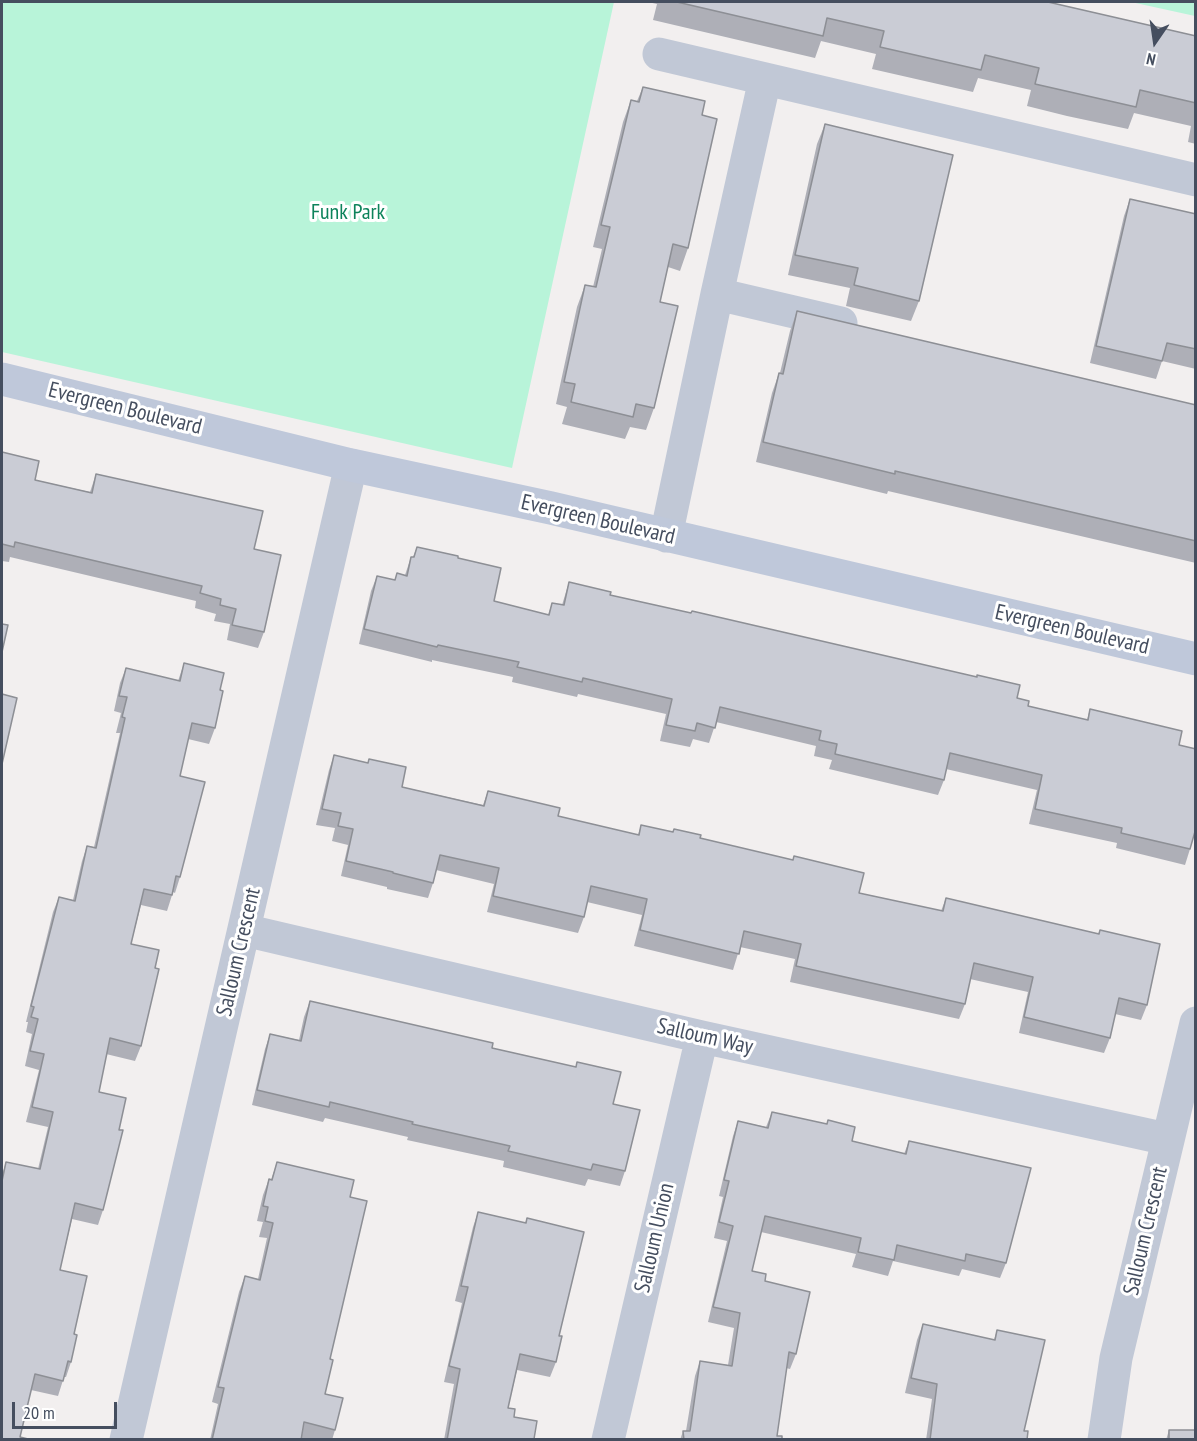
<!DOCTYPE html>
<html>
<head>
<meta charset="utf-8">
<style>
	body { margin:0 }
	#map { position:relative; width:1197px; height:1441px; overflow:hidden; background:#f2efef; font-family:"PT Sans Narrow",sans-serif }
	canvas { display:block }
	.frame { position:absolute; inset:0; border:3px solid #454e5f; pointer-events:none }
	.north { position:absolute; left:1125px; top:12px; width:60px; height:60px; -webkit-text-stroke:4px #fff; paint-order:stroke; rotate:193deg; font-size:16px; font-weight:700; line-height:24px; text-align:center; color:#454e5f }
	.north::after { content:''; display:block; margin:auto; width:21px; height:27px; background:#454e5f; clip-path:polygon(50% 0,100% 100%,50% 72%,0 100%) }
	.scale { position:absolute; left:12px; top:1402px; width:105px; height:27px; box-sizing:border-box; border:3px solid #454e5f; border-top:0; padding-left:8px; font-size:18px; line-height:21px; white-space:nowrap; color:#454e5f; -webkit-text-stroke:4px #fff; paint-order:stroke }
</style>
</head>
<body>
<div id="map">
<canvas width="1197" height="1441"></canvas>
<div class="frame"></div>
<div class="north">N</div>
<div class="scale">20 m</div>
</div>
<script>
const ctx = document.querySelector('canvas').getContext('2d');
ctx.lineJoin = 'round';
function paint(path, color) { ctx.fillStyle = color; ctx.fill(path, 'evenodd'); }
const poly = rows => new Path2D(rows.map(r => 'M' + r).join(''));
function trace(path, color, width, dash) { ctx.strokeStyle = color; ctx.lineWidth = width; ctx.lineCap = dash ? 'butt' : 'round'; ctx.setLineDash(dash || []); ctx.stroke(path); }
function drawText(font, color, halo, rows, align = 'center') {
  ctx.font = font + ' "PT Sans Narrow",sans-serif'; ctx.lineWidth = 6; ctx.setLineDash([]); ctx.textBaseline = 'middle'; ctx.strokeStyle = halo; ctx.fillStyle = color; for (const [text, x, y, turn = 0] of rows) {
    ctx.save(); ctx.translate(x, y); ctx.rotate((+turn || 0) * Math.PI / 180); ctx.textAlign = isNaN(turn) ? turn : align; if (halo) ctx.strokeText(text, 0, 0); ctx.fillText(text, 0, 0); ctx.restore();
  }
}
paint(poly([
	[2,2,614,2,512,468,2,352],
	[1131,2,1195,2,1195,16]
]), '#b8f4d9');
trace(poly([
	[659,54,1196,180],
	[717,294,841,323],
	[666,536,717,294,765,79],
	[244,930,702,1037,1167,1139],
	[126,1440,351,465],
	[608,1440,702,1037],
	[1104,1440,1116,1358,1196,1023]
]), '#c1c8d6', 33);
trace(poly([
	[2,379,351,465,551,508,1196,659]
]), '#bfc8da', 33);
paint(poly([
	[648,2,1048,2,1196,36,1196,144,1188,142,1191,126,1134,113,1128,129,1067,116,1027,106,1031,90,978,78,973,92,872,69,876,54,821,41,815,58,653,20,657,4],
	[643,87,702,115,688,248,680,271,668,267,660,302,654,408,646,430,630,427,625,439,562,424,567,407,556,404,577,307,585,285,593,287,602,249,593,247,623,122,631,100,637,101],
	[825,124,919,301,911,321,846,306,850,288,788,275,817,144],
	[1130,199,1196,214,1196,369,1162,361,1156,379,1090,363,1124,216],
	[797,311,1196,405,1196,563,888,491,887,494,756,462,772,393,779,373,780,373,790,331],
	[2,452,35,480,90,492,96,474,254,549,264,632,258,648,227,640,230,624,214,621,216,614,195,608,196,601,10,557,9,562,2,561],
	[417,547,458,558,494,601,548,615,552,603,562,605,569,582,610,595,1017,698,1028,706,1087,720,1090,709,1179,745,1190,849,1185,865,1116,848,1117,843,1029,824,1037,790,946,769,944,780,938,795,829,769,832,760,814,756,816,746,716,722,709,743,693,739,690,747,660,741,666,714,578,694,577,697,512,682,513,677,432,660,432,662,359,644,371,591,377,576,395,580,397,573,405,575,411,557,413,557],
	[184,663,220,690,215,728,209,744,188,739,180,776,180,877,175,893,173,892,167,911,141,905,131,944,155,968,141,1046,135,1061,106,1054,99,1092,119,1130,103,1210,98,1225,72,1219,60,1270,74,1334,71,1362,66,1377,64,1377,58,1396,31,1390,2,1440,2,1175,6,1162,38,1169,48,1127,26,1122,39,1070,25,1066,32,1034,26,1032,28,1022,26,1022,53,912,59,897,73,900,82,861,87,846,94,847,120,733,116,733,121,713,114,711,120,683,126,668,178,681],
	[334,755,402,787,483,805,488,791,558,816,638,835,641,825,700,838,859,893,941,911,946,898,1098,934,1100,930,1147,1005,1141,1020,1115,1014,1110,1038,1104,1053,1019,1033,1028,992,970,979,965,1004,959,1019,790,982,795,959,740,947,733,970,634,946,642,915,587,902,584,917,578,933,487,912,494,884,436,870,433,883,428,898,387,889,387,887,341,876,348,845,332,841,335,828,316,825,329,770],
	[310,1001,492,1048,576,1067,577,1062,613,1104,625,1171,620,1186,588,1179,585,1186,503,1167,504,1161,407,1140,408,1137,325,1118,323,1122,252,1105,265,1049,270,1034,299,1040,304,1017],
	[772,1112,852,1141,904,1154,909,1141,1006,1263,1000,1278,962,1269,959,1276,893,1261,888,1276,852,1267,856,1254,761,1232,752,1271,765,1281,796,1354,790,1369,786,1368,777,1436,782,1440,680,1440,683,1431,686,1431,695,1376,700,1361,728,1365,734,1328,708,1322,727,1241,714,1238,723,1197,719,1196,733,1136,738,1121,766,1127],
	[277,1162,350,1197,325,1394,335,1430,332,1440,306,1440,301,1438,301,1440,210,1440,218,1404,212,1402,239,1292,245,1276,258,1279,267,1238,259,1237,263,1222,257,1221,263,1195,269,1179,271,1180],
	[478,1212,525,1223,527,1218,559,1336,556,1362,550,1377,517,1370,508,1408,514,1417,534,1439,537,1440,444,1440,454,1384,444,1382,462,1303,455,1301,473,1227],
	[923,1324,994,1340,997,1330,1027,1440,926,1440,932,1399,905,1393,917,1340],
	[1169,1430,1196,1440,1166,1440]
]), '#aeafb7');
const building = poly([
	[677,2,1048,2,1196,36,1196,103,1140,90,1136,107,1035,84,1039,68,985,55,981,70,880,47,884,31,827,18,823,36,677,2],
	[643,87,705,101,702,115,717,119,688,248,673,244,660,302,678,306,654,408,636,404,633,417,571,402,575,384,564,382,585,285,596,287,610,227,601,225,631,100,639,102,643,87],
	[825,124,953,155,919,301,854,285,858,268,795,255,825,124],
	[1130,199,1196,214,1196,349,1167,343,1162,361,1096,346,1130,199],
	[797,311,1196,405,1196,541,895,471,895,474,763,442,779,373,783,374,797,311],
	[2,452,39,461,35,480,92,493,96,474,263,511,254,549,281,555,264,632,232,625,236,609,220,605,221,599,200,593,202,586,15,542,14,547,2,544,2,452],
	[417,547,458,556,458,558,501,568,494,601,549,615,552,603,564,605,569,582,611,592,610,595,691,613,692,611,977,677,977,675,1020,685,1017,698,1029,701,1028,706,1088,720,1090,709,1182,731,1179,745,1196,749,1196,828,1190,849,1121,833,1122,828,1035,809,1042,775,950,753,944,780,835,754,837,744,819,740,821,731,720,707,715,728,697,723,695,731,666,725,672,699,583,678,582,682,517,667,519,662,438,645,437,647,364,629,377,576,395,580,397,573,407,576,411,557,414,557,417,547],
	[2,624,8,625,2,652,2,624],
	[184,663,224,673,220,690,223,691,215,728,192,723,180,776,205,782,180,877,176,876,172,895,144,889,131,944,159,950,155,968,159,969,141,1046,110,1038,99,1092,126,1098,119,1130,123,1130,103,1210,75,1203,60,1270,87,1276,74,1334,77,1335,71,1362,68,1361,63,1381,35,1374,20,1437,32,1440,2,1440,2,1181,6,1162,40,1169,53,1112,32,1107,44,1054,30,1051,38,1019,31,1017,34,1007,31,1006,59,897,75,901,87,846,96,848,125,718,122,717,127,697,119,696,126,668,180,681,184,663],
	[2,694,17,698,2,764,2,694],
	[334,755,368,763,369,759,406,767,402,787,484,806,488,791,560,808,558,816,639,835,641,825,673,832,674,829,701,835,700,838,793,860,794,856,864,873,859,893,943,911,946,898,1099,934,1100,930,1160,944,1147,1005,1119,998,1110,1038,1024,1017,1033,977,974,963,965,1004,796,966,801,944,744,931,739,954,640,930,647,899,591,886,584,917,493,896,499,868,440,855,433,883,393,873,393,872,346,861,353,829,338,826,341,813,322,809,334,755],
	[310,1001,493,1043,492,1048,576,1067,577,1062,621,1072,613,1104,640,1110,625,1171,593,1164,591,1170,508,1151,510,1146,412,1124,413,1122,330,1102,329,1107,257,1090,270,1034,301,1041,310,1001],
	[772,1112,827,1124,828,1120,855,1127,852,1141,906,1154,909,1141,1031,1168,1006,1263,966,1254,965,1261,897,1245,894,1260,858,1252,861,1238,765,1216,752,1271,766,1274,765,1281,810,1292,796,1354,789,1352,777,1436,782,1436,782,1440,684,1440,683,1431,690,1431,700,1361,732,1366,740,1313,713,1307,733,1226,719,1222,729,1181,724,1180,738,1121,768,1128,772,1112],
	[277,1162,354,1180,350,1197,367,1201,330,1359,333,1360,325,1394,343,1398,335,1430,304,1422,301,1440,212,1440,224,1388,218,1387,245,1276,260,1280,273,1223,265,1221,268,1207,263,1206,269,1179,272,1180,277,1162],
	[478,1212,526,1223,527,1218,584,1232,559,1336,562,1336,556,1362,520,1354,508,1408,515,1409,514,1417,537,1421,534,1439,537,1440,447,1440,460,1369,449,1366,468,1287,461,1286,478,1212],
	[923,1324,995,1340,997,1330,1045,1340,1024,1431,1028,1431,1027,1440,930,1440,937,1384,911,1378,923,1324],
	[1169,1430,1196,1430,1196,1440,1169,1440,1169,1430]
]);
paint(building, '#caccd5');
trace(building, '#8d8f95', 1.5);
drawText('22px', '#0d835b', '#fff', [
	["Funk Park",348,213]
]);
drawText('22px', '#454e5f', '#fff', [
	["Evergreen Boulevard",125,409,14],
	["Evergreen Boulevard",598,520,13],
	["Evergreen Boulevard",1072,630,13],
	["Salloum Crescent",239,952,-77],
	["Salloum Way",705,1037,13],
	["Salloum Crescent",1146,1231,-77],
	["Salloum Union",655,1238,-77]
]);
</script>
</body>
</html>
